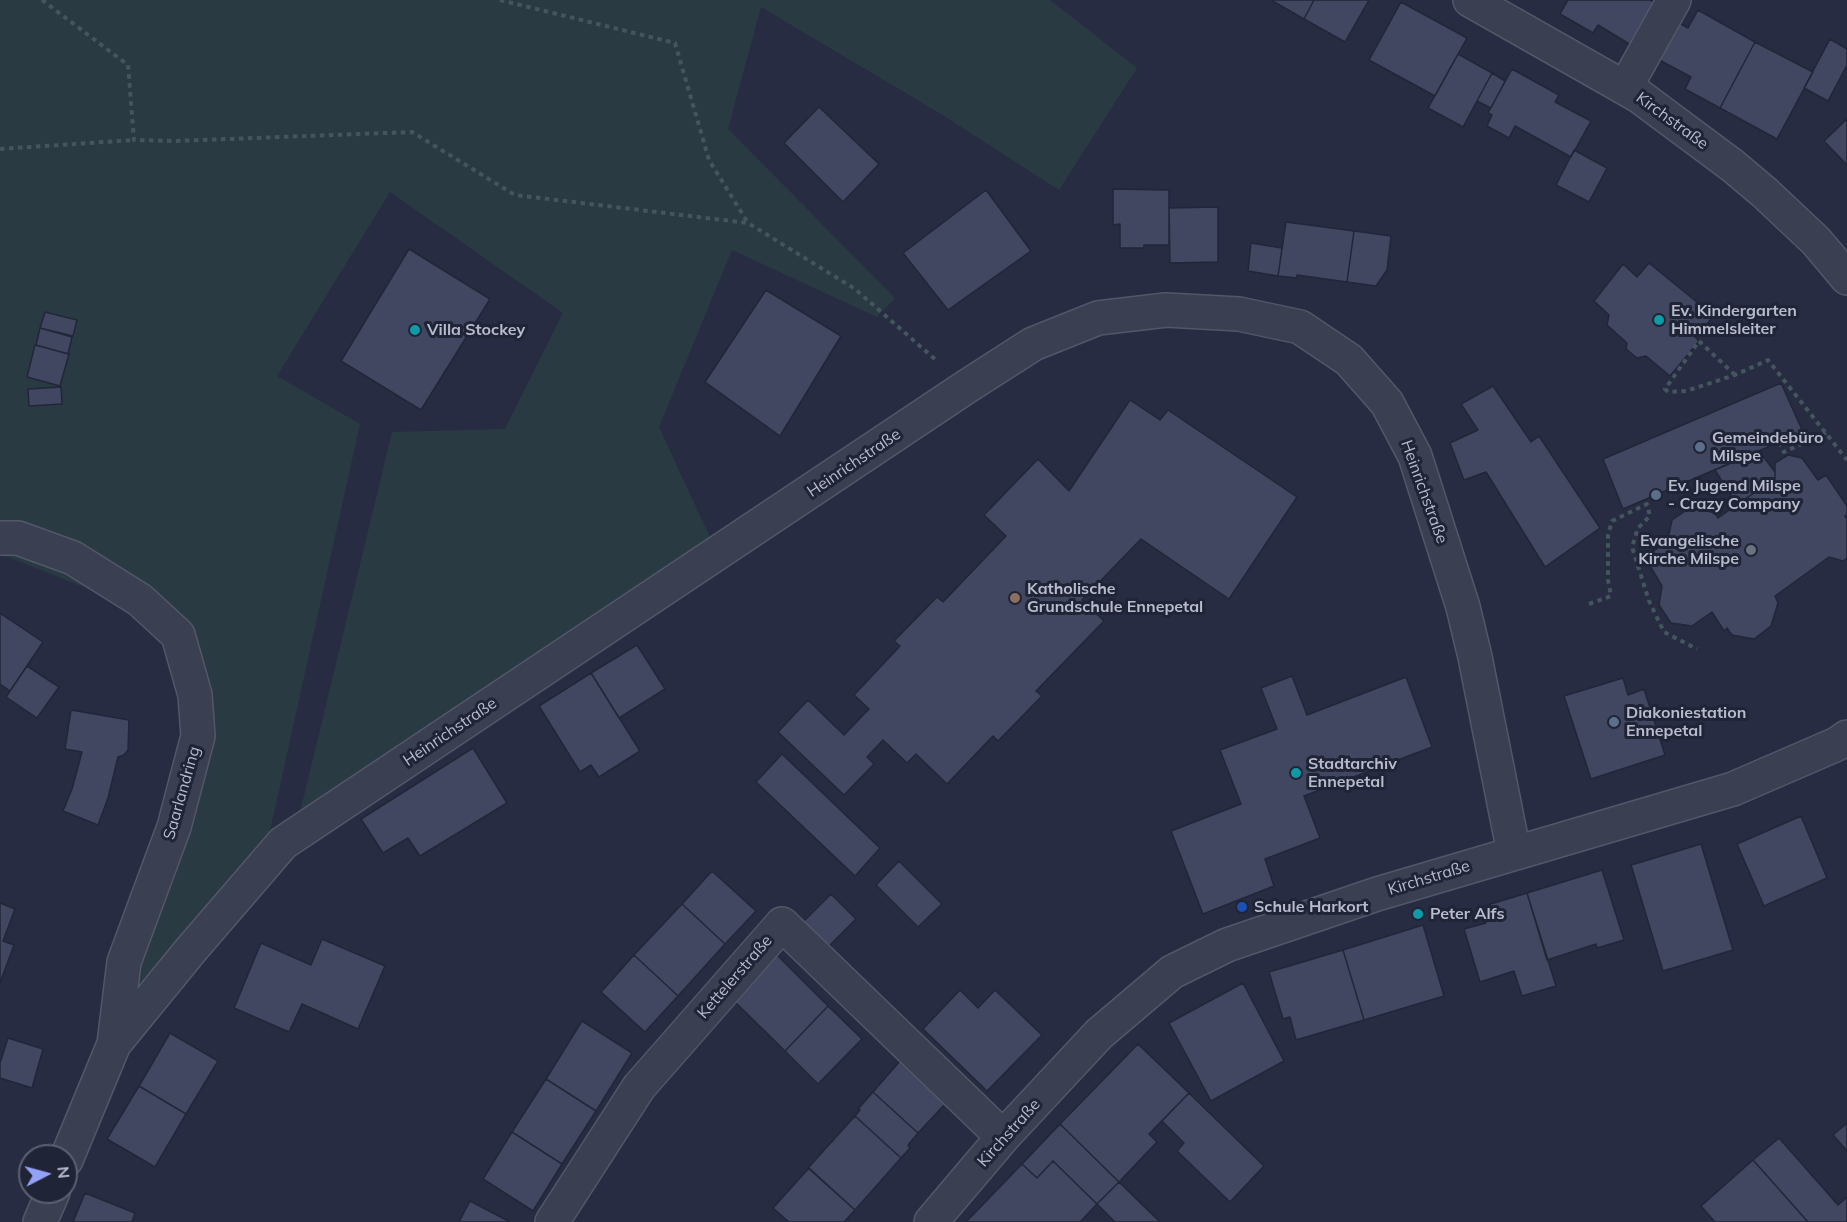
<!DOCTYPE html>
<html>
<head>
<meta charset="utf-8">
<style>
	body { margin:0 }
	#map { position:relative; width:1847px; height:1222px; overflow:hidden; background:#272c42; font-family:Mulish,sans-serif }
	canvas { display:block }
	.north { position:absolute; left:18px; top:1144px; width:60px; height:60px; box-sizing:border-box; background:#202437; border:2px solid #5d6073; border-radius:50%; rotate:84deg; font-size:16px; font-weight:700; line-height:24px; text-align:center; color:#b8bbcc }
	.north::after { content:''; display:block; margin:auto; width:21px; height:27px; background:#91a2f8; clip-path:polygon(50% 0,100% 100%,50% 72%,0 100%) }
</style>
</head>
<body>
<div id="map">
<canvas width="1847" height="1222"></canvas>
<div class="north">N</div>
</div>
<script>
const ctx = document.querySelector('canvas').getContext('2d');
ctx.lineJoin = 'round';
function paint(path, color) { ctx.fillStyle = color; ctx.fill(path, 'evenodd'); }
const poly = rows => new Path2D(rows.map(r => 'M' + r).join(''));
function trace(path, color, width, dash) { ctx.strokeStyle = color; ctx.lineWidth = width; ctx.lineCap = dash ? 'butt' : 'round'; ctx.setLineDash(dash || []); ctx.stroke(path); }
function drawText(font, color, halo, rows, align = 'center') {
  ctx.font = font + ' Mulish,sans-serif'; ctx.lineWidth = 6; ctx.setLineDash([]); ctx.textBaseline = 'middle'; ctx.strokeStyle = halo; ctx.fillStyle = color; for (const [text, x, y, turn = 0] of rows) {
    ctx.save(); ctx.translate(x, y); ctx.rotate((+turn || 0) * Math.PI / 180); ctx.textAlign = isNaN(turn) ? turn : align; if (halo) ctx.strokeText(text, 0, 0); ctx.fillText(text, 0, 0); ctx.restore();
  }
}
paint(poly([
	[0,0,1050,0,1137,68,1059,190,941,114,761,7,728,129,895,298,877,317,732,250,659,427,719,557,293,841,392,432,505,429,563,313,390,192,277,376,360,424,260,876,157,994,110,976,185,739,172,647,109,597,8,557,0,556]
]), '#293a43');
const building = poly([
	[1271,0,1314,0,1304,19,1271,0],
	[1314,0,1369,0,1345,42,1304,19,1314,0],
	[1568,0,1650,0,1661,6,1636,48,1598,25,1593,33,1560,14,1568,0],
	[1401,2,1467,38,1435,96,1369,60,1401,2],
	[1698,10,1755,42,1720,108,1685,89,1691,77,1652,56,1672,19,1688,28,1698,10],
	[1830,39,1847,49,1847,65,1828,101,1804,88,1830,39],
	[1755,42,1813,72,1777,139,1720,108,1755,42],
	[1458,54,1492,73,1463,127,1428,108,1458,54],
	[1512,69,1559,95,1555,102,1591,121,1571,157,1515,126,1509,138,1487,126,1492,115,1488,113,1512,69],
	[1492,73,1505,81,1491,108,1477,101,1492,73],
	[819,107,879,164,843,202,784,143,819,107],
	[1847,119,1847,165,1824,141,1847,119],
	[1574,150,1607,168,1589,202,1556,185,1574,150],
	[1113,189,1169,190,1169,245,1144,245,1144,248,1120,248,1120,224,1113,225,1113,189],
	[986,190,1031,251,948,310,903,253,986,190],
	[1218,207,1218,262,1170,263,1169,208,1218,207],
	[1286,222,1354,231,1347,282,1297,275,1297,278,1278,276,1286,222],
	[1354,231,1391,236,1387,270,1376,286,1347,282,1354,231],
	[1251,243,1282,248,1278,276,1248,271,1251,243],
	[409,249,490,299,421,410,341,361,409,249],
	[1649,263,1714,316,1695,337,1699,341,1670,376,1646,356,1637,358,1626,349,1627,343,1607,325,1609,315,1594,301,1623,264,1637,277,1649,263],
	[766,290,841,336,780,436,705,382,766,290],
	[45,312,77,320,73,336,40,328,45,312],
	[40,328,72,337,68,354,36,345,40,328],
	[35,345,69,354,60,386,27,377,35,345],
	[1781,383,1803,432,1623,509,1603,459,1781,383],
	[1493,386,1531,442,1539,436,1600,528,1545,567,1486,472,1464,480,1450,443,1478,430,1461,404,1493,386],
	[61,387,62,404,29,406,28,389,61,387],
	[1130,400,1160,420,1168,410,1297,497,1229,599,1141,539,1082,600,1104,621,1036,691,1042,696,998,741,993,736,947,784,916,754,907,763,883,740,867,757,874,764,844,795,778,732,808,700,844,735,869,709,854,695,900,646,894,641,937,597,943,602,1006,536,984,515,1038,459,1069,491,1130,400],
	[1759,451,1775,472,1775,478,1737,505,1715,470,1759,451],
	[1788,455,1802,458,1818,480,1826,475,1847,506,1847,515,1845,516,1847,519,1847,558,1843,561,1829,557,1775,596,1778,603,1771,626,1754,639,1732,635,1727,628,1724,631,1712,612,1692,626,1671,623,1659,605,1662,586,1644,556,1667,543,1672,520,1691,507,1715,513,1718,518,1775,478,1775,463,1788,455],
	[0,613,43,642,10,691,0,684,0,613],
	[637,645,665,689,619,718,591,673,637,645],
	[27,666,59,687,37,718,6,697,27,666],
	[591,673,640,751,599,777,591,765,580,772,539,706,591,673],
	[1292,676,1307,715,1406,677,1432,747,1304,796,1320,838,1265,859,1274,886,1203,914,1171,831,1241,804,1220,750,1277,729,1261,688,1292,676],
	[1623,678,1628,695,1644,689,1665,755,1591,779,1564,696,1623,678],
	[71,710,129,720,128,750,124,755,118,757,108,798,98,825,63,811,72,789,82,752,65,749,71,710],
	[473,748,507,803,420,856,408,838,383,853,361,819,473,748],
	[782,754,880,848,855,876,756,782,782,754],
	[1801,816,1827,878,1764,906,1737,844,1801,816],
	[1701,844,1733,950,1663,971,1631,865,1701,844],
	[899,861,942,904,918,927,876,885,899,861],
	[1602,870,1624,940,1597,948,1596,944,1547,960,1527,893,1602,870],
	[712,871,756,911,725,944,682,904,712,871],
	[1527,893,1556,986,1522,996,1514,971,1480,982,1464,929,1486,923,1481,907,1527,893],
	[831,894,856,919,825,950,800,925,831,894],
	[0,903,15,909,3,941,14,945,0,983,0,903],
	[682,904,725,944,678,996,634,955,682,904],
	[1423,925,1444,996,1364,1020,1343,950,1423,925],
	[322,939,385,966,358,1029,302,1004,289,1032,234,1008,261,943,311,965,322,939],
	[1343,950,1364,1020,1296,1040,1290,1017,1283,1019,1269,972,1343,950],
	[775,953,828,1006,785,1051,731,998,775,953],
	[634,955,678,996,645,1032,601,992,634,955],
	[1243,983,1284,1061,1211,1101,1169,1023,1243,983],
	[960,990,978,1008,995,990,1042,1035,987,1091,923,1029,960,990],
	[828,1006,862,1039,818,1084,785,1051,828,1006],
	[582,1021,632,1053,596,1111,546,1079,582,1021],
	[170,1033,218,1061,186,1114,139,1086,170,1033],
	[8,1038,43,1049,32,1088,0,1078,0,1063,8,1038],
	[1138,1044,1189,1093,1149,1134,1157,1142,1119,1182,1060,1124,1138,1044],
	[900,1061,946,1103,918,1133,873,1092,900,1061],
	[546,1079,596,1111,562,1164,512,1132,546,1079],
	[139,1086,186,1114,155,1167,107,1139,139,1086],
	[873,1092,918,1133,908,1145,910,1148,901,1158,855,1116,860,1110,858,1109,873,1092],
	[1189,1093,1264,1166,1230,1202,1177,1151,1184,1143,1162,1121,1189,1093],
	[855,1116,901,1158,855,1210,808,1168,855,1116],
	[1847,1123,1847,1151,1833,1135,1847,1123],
	[1060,1124,1119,1182,1097,1204,1053,1161,1037,1178,1022,1164,1060,1124],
	[512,1132,562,1164,533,1211,483,1179,512,1132],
	[1779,1138,1838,1205,1847,1197,1847,1222,1808,1222,1753,1160,1779,1138],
	[1753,1160,1808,1222,1715,1222,1701,1206,1753,1160],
	[1053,1161,1097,1204,1080,1222,966,1222,1022,1164,1037,1178,1053,1161],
	[809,1168,855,1210,844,1222,789,1222,773,1208,809,1168],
	[1119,1182,1160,1222,1115,1222,1097,1204,1119,1182],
	[85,1193,135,1213,132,1222,73,1222,85,1193],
	[470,1201,510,1222,459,1222,470,1201]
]);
paint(building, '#414760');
trace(building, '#222639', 1.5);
const minor = poly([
	[1470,0,1639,96,1733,166,1765,193,1816,241,1847,278],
	[1625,88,1674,0],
	[0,538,18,538,73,558,140,600,178,635,195,695,198,736,174,827,124,962,114,1044],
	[66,1160,114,1044,190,951,283,843,966,387,1033,344,1098,318,1166,310,1239,314,1300,327,1349,360,1387,403,1415,456,1463,607,1475,657,1514,853],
	[40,1222,53,1192],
	[552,1222,639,1087,782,924,1003,1137],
	[931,1222,1003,1137,1099,1034,1172,972,1227,945,1377,894,1733,789,1837,744,1847,737]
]);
trace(minor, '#535769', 36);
trace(poly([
	[42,0,128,65,134,140,175,141,412,132,515,195,748,223,855,289,937,361],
	[500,0,675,43,709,160,748,223],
	[0,149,134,140],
	[1735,375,1699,341,1665,389,1668,392,1686,391,1735,375,1768,360,1847,460],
	[1779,442,1784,452,1826,433],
	[1589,604,1611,596,1608,580,1608,535,1612,521,1647,504,1650,516,1638,528,1632,547,1649,601,1664,632,1697,649]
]), '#44565d', 4, [4.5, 4.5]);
trace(minor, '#3b3f52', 33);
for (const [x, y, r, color] of [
	[1659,320,6,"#0f9aa8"],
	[415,330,6,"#0f9aa8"],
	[1700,447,6,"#5c6f8a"],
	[1656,495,6,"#5c6f8a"],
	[1751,550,6,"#6b7280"],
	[1015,598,6,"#8d6e63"],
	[1614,722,6,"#5c6f8a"],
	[1296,773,6,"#0f9aa8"],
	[1242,907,6,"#1a4fb4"],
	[1418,914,6,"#0f9aa8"]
]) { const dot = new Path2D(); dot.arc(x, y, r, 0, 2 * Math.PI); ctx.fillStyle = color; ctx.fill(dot); trace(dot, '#202437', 2); }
drawText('16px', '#b8bbcc', '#202437', [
	["Kirchstraße",1672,121,36],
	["Heinrichstraße",854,463,-34],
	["Heinrichstraße",1424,492,70],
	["Heinrichstraße",450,732,-34],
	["Saarlandring",182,793,-74],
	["Kirchstraße",1429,878,-17],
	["Kettelerstraße",735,977,-49],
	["Kirchstraße",1009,1133,-48]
]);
drawText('bold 16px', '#b8bbcc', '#202437', [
	["Ev. Kindergarten",1671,311],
	["Himmelsleiter",1671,329],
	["Villa Stockey",427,330],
	["Gemeindebüro",1712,438],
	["Milspe",1712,456],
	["Ev. Jugend Milspe",1668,486],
	["- Crazy Company",1668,504],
	["Evangelische",1739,541,"right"],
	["Kirche Milspe",1739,559,"right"],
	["Katholische",1027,589],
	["Grundschule Ennepetal",1027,607],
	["Diakoniestation",1626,713],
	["Ennepetal",1626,731],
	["Stadtarchiv",1308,764],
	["Ennepetal",1308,782],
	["Schule Harkort",1254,907],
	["Peter Alfs",1430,914]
], 'left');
</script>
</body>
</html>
